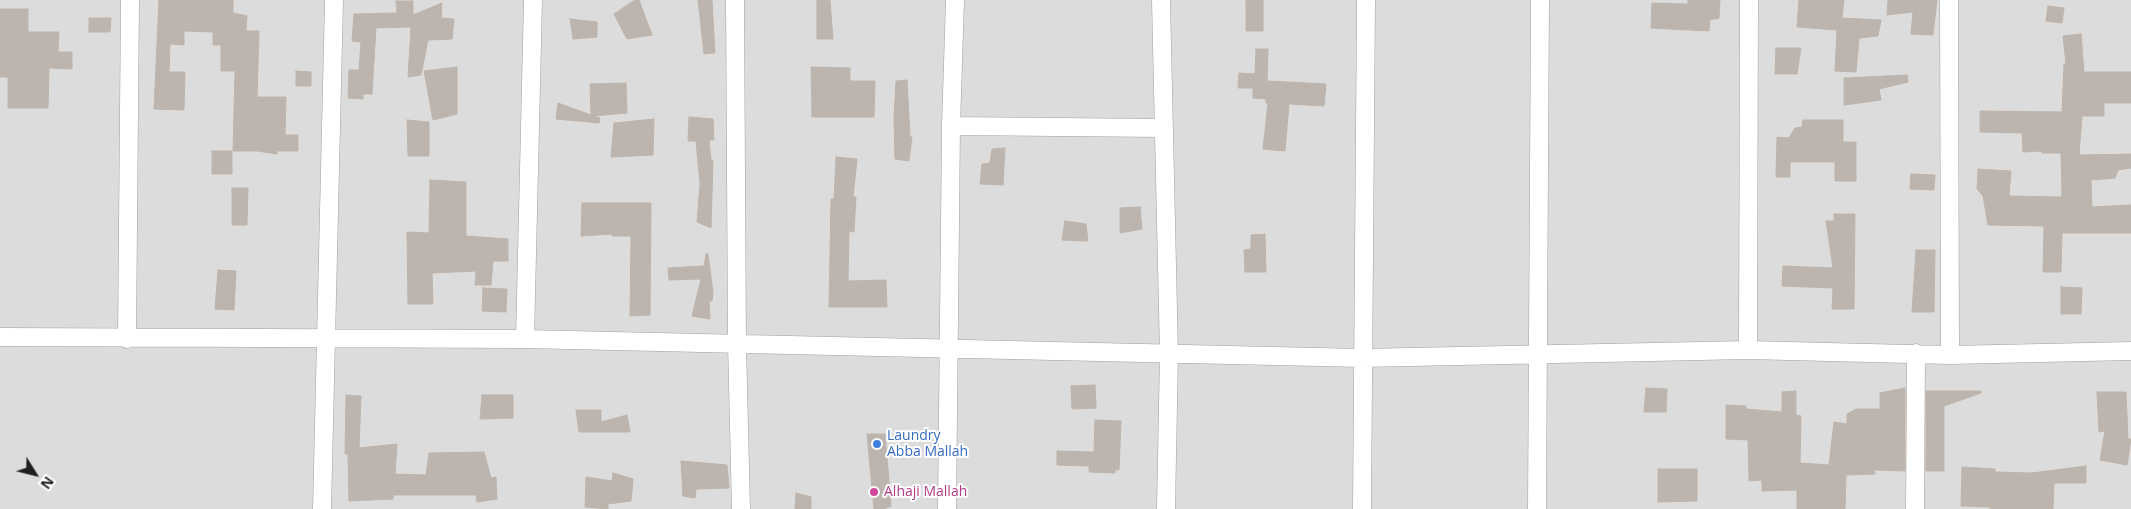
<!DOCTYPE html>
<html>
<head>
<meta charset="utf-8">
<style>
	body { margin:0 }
	#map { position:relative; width:2131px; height:509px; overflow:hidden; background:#efece6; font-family:"Open Sans",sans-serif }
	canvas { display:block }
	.north { position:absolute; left:10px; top:449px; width:50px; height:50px; -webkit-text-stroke:4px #fff; paint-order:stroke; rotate:126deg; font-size:14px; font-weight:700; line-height:20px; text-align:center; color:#1f1f1f }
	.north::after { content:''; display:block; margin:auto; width:18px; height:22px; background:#1f1f1f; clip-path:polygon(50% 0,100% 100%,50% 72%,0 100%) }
</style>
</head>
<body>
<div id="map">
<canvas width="2131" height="509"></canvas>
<div class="north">N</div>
</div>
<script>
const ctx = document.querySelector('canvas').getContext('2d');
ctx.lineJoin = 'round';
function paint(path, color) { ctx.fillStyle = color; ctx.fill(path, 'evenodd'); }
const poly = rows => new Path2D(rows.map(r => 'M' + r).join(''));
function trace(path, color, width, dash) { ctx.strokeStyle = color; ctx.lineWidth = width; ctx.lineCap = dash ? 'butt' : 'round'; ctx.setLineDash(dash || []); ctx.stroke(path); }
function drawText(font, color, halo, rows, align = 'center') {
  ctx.font = font + ' "Open Sans",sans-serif'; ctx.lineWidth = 4; ctx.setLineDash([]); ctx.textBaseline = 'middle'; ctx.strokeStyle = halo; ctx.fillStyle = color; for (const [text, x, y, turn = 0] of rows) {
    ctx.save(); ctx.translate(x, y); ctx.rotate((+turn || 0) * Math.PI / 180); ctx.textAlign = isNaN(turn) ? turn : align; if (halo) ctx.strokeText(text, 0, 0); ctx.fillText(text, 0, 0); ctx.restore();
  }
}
paint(poly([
	[0,0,2131,0,2131,509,0,509]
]), '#dddcdc');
const building = poly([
	[159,0,233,0,233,13,247,16,246,31,259,31,257,97,286,97,285,135,298,135,298,151,277,151,277,154,257,151,233,151,235,71,221,71,221,45,213,45,213,32,184,31,184,45,170,44,169,72,185,72,184,110,154,109,159,0],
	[635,0,639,0,652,35,627,39,614,14,635,0],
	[698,0,712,0,715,53,704,54,698,0],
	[817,0,830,0,833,39,817,39,817,0],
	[1246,0,1263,0,1263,31,1246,31,1246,0],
	[1688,0,1720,0,1719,18,1710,20,1709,31,1651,28,1652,3,1688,4,1688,0],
	[1799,0,1844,0,1842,18,1881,20,1878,36,1859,38,1856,72,1835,71,1837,30,1797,27,1799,0],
	[1888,0,1937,0,1933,35,1911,34,1913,12,1887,15,1888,0],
	[396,1,413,1,413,15,442,3,441,18,454,19,452,39,428,40,421,75,408,77,411,27,376,28,372,94,363,94,363,99,348,98,349,70,359,70,361,42,352,41,354,14,397,13,396,1],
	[2048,6,2064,8,2062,23,2046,21,2048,6],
	[0,9,28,9,28,32,59,32,58,52,72,52,72,69,49,68,48,108,8,108,8,77,0,77,0,9],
	[89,18,111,18,110,32,89,32,89,18],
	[570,19,597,22,597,37,573,39,570,19],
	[2081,34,2084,72,2131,72,2131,103,2104,103,2104,116,2082,116,2079,155,2131,154,2131,168,2118,170,2115,178,2091,180,2092,207,2131,205,2131,233,2062,233,2061,272,2043,272,2044,226,1988,225,1983,196,1977,189,1978,169,2011,171,2009,196,2062,197,2061,153,2042,153,2042,151,2023,152,2022,133,1980,132,1980,111,2062,112,2064,64,2066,64,2063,36,2081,34],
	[1776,48,1801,48,1797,74,1775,74,1776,48],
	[1256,49,1268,49,1267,81,1326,84,1324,106,1289,104,1285,151,1263,149,1268,103,1266,103,1266,99,1253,98,1253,88,1238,88,1239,73,1255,74,1256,49],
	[457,67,457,114,433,120,424,71,457,67],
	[811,67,850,68,850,81,875,81,874,117,812,117,811,67],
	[296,71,311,72,311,86,296,86,296,71],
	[1907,75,1908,82,1879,89,1881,100,1844,105,1844,78,1907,75],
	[907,80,910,137,912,137,909,161,895,159,894,119,896,81,907,80],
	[626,83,627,113,594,116,600,118,599,123,556,119,558,103,591,115,590,84,626,83],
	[689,117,713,119,714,140,709,140,711,160,713,160,711,228,697,222,700,184,696,141,688,141,689,117],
	[654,119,653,155,611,157,614,123,654,119],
	[407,120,429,122,429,156,408,156,407,120],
	[1803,120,1843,120,1843,142,1856,142,1856,181,1835,181,1835,162,1790,162,1790,177,1776,177,1777,137,1789,138,1795,128,1802,127,1803,120],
	[1005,148,1003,185,980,184,982,164,990,163,992,149,1005,148],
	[212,151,232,151,232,174,212,174,212,151],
	[836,157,857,159,853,197,856,197,854,232,849,231,848,281,886,280,887,307,829,307,831,199,834,199,836,157],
	[1911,174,1935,175,1934,190,1910,189,1911,174],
	[430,180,466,182,466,236,508,239,508,261,493,261,491,285,475,285,476,271,432,273,433,304,408,304,407,232,429,233,430,180],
	[232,188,248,188,247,225,232,225,232,188],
	[582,203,651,203,650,315,630,316,631,236,612,236,612,234,581,236,582,203],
	[1140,207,1142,229,1120,233,1120,208,1140,207],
	[1834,214,1855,214,1854,309,1832,309,1833,288,1782,286,1783,266,1833,268,1826,221,1834,221,1834,214],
	[1065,221,1086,224,1088,241,1062,240,1065,221],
	[1265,234,1266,272,1245,272,1244,250,1251,249,1251,235,1265,234],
	[1916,250,1935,250,1934,312,1912,312,1916,250],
	[706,254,708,254,713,292,712,301,709,301,710,319,692,316,701,279,669,280,668,268,704,266,706,254],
	[218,270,236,271,234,310,215,309,218,270],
	[2061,287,2082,288,2081,314,2061,314,2061,287],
	[483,288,507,289,506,312,482,311,483,288],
	[1095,385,1096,408,1072,409,1071,386,1095,385],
	[1646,388,1667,389,1666,412,1644,412,1646,388],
	[1905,388,1905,471,1874,470,1875,474,1846,475,1845,509,1797,509,1797,490,1762,491,1762,480,1749,481,1748,440,1726,439,1726,405,1746,406,1746,409,1782,412,1782,392,1796,391,1796,415,1801,416,1800,463,1829,465,1834,422,1847,424,1847,414,1856,409,1880,409,1880,393,1905,388],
	[1926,391,1981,391,1981,393,1944,406,1944,471,1926,471,1926,391],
	[2097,392,2126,392,2128,439,2131,439,2127,465,2100,460,2105,431,2099,432,2097,392],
	[346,395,361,396,359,448,397,444,395,474,426,475,429,453,484,452,491,478,496,477,497,499,477,502,476,495,393,495,393,499,349,501,348,454,345,454,346,395],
	[482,395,513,395,513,418,480,419,482,395],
	[576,410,601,410,601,422,627,415,630,432,579,432,576,410],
	[1095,420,1121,421,1119,470,1115,470,1115,473,1089,472,1089,466,1057,465,1057,451,1094,452,1095,420],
	[867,434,885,434,891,506,884,509,874,509,867,434],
	[681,461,727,465,729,488,696,489,695,498,683,496,681,461],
	[2086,466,2086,483,2054,483,2053,509,1990,509,1990,507,1961,506,1962,467,1995,469,1995,472,2032,473,2086,466],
	[1658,469,1697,469,1697,501,1658,502,1658,469],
	[613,473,633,479,631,501,608,504,608,509,585,507,586,477,612,481,613,473],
	[796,493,811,497,811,509,795,509,796,493]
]);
paint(building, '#bcb5af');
trace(building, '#bfb4aa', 1);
const street = poly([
	[735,0,737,344,741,509],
	[1161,0,1169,354,1166,509],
	[1949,0,1950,355],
	[951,126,1163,128],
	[0,337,525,339,1362,358,1748,350,1950,355,2131,351],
	[127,339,130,0],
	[525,339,533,0],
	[1748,350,1749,0],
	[322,509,334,0],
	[947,509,951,126,955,0],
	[1362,509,1366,0],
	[1537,509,1540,0],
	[1915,509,1916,353]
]);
trace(street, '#a0a0a0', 19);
trace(street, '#fff', 18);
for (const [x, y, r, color] of [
	[877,444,5,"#3f7fe0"],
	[874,492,5,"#d1479c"]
]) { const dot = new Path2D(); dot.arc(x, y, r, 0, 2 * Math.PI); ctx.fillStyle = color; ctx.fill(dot); trace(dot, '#fff', 2); }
drawText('14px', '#366cbe', '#fff', [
	["Laundry",887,436],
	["Abba Mallah",887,452]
], 'left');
drawText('14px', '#b23c85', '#fff', [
	["Alhaji Mallah",884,492]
], 'left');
</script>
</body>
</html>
